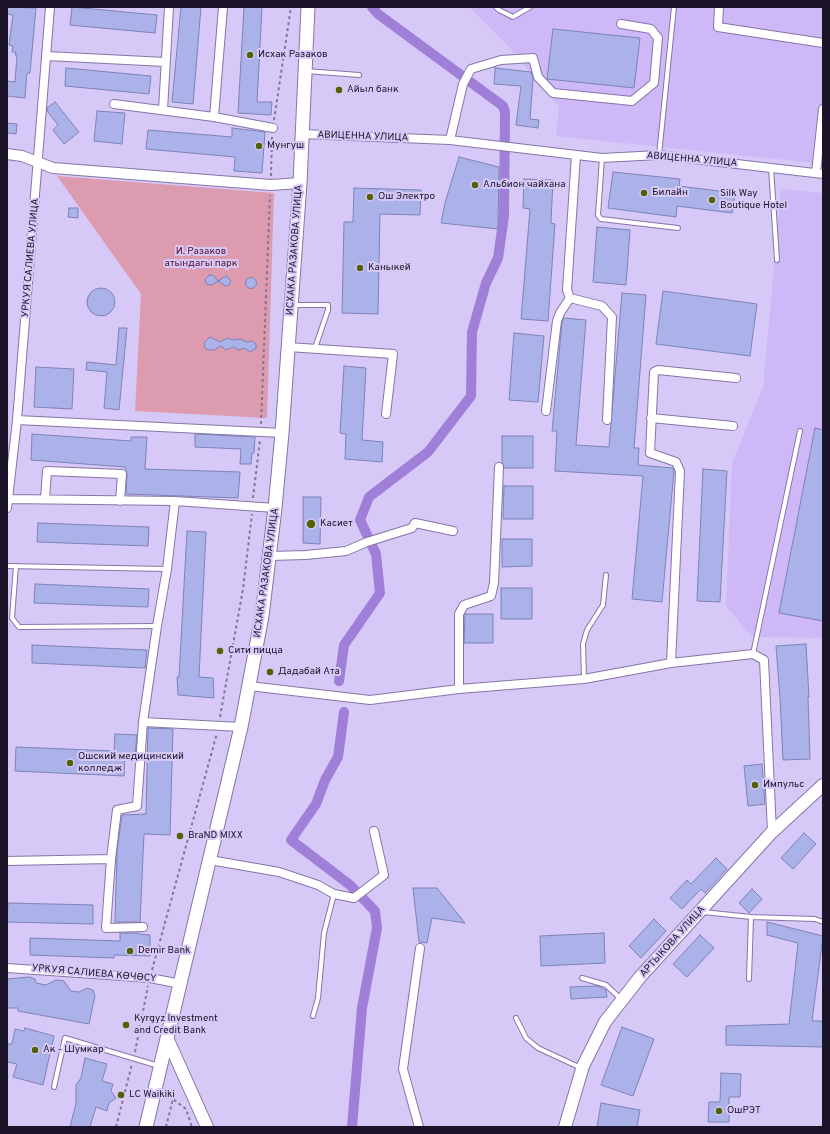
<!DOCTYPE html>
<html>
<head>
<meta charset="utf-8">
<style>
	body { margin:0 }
	#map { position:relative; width:830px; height:1134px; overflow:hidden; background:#d7c9f7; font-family:Overpass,sans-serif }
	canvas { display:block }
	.frame { position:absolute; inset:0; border:8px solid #1b1328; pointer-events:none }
</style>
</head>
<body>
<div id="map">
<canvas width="830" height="1134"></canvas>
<div class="frame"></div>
</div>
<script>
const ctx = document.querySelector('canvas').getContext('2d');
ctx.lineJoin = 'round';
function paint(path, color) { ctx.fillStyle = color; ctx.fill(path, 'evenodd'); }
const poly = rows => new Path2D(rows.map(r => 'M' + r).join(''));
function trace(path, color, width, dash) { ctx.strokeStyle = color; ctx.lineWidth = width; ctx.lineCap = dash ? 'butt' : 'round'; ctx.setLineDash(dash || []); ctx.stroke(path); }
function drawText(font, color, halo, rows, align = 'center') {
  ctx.font = font + ' Overpass,sans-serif'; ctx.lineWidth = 4; ctx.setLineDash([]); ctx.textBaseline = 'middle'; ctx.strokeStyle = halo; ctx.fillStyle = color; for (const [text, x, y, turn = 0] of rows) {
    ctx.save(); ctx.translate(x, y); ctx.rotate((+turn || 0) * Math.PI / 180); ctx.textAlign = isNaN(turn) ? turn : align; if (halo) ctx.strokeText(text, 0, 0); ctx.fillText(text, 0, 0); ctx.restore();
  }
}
paint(poly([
	[469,7,823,7,823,164,556,136,559,107,506,44],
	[781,189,823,193,823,638,752,637,726,606,732,463,763,387]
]), '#ceb8f8');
paint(poly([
	[57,176,274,193,267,418,135,411,141,294]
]), '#dd9baf');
trace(poly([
	[339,681,344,645,380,593,376,554,360,520,369,497,428,452,471,396,472,332,486,283,498,258,504,216,505,112,503,106,378,14,372,7],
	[344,712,338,757,325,780,316,804,291,840,350,885,375,911,377,928,362,1008,352,1127]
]), '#a07fd9', 10);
const building = poly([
	[7,7,36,8,30,73,27,73,25,98,7,96,7,81,15,82,17,55,15,55,16,52,12,52,13,46,9,45,13,15,7,14,7,7],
	[72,7,157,15,155,33,70,25,72,7],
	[181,7,201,7,193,104,172,102,181,7],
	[244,7,262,7,257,102,272,102,271,115,238,113,244,7],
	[553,29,640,38,634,88,547,79,553,29],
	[66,68,151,76,149,94,65,86,66,68],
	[495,68,531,72,533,79,530,119,539,120,538,128,516,125,521,86,494,84,495,68],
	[55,102,79,132,64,144,53,130,58,125,47,111,47,108,55,102],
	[97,111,125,113,122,144,94,141,97,111],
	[7,123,17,124,16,134,7,133,7,123],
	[232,128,265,132,262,173,234,171,235,157,146,149,148,130,232,137,232,128],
	[459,157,499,167,498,229,441,223,445,203,459,157],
	[613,172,680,179,679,186,735,193,732,213,677,206,676,217,608,208,613,172],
	[524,179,553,180,551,223,555,224,548,321,521,319,530,209,523,208,524,179],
	[354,188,421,190,420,215,380,214,378,314,342,313,344,222,353,222,354,188],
	[69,208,78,208,78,218,68,217,69,208],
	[597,227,630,230,626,285,593,282,597,227],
	[209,275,214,276,218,281,212,285,207,284,205,280,209,275],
	[226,276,231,281,229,285,226,286,218,281,226,276],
	'245.5 283a5.5 5.5 0 1 1 11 0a5.5 5.5 0 1 1-11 0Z',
	'87 302a14 14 0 1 1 28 0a14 14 0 1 1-28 0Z',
	[663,291,757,304,750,356,656,344,663,291],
	[622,293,646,295,634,448,639,448,638,465,673,468,674,471,662,602,632,599,643,476,555,471,557,431,552,431,562,322,564,318,586,320,576,445,609,447,622,293],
	[119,328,127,328,119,410,104,408,107,372,86,370,87,362,116,365,119,328],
	[514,333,544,336,538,402,509,400,514,333],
	[210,337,220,342,227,338,233,340,240,339,247,342,252,341,256,344,256,348,250,352,244,348,239,350,233,347,226,350,221,346,214,350,209,350,205,348,204,343,210,337],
	[344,366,366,368,362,440,383,442,382,462,345,459,346,434,340,433,344,366],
	[36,367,74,369,72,409,34,407,36,367],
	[815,428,823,430,823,621,779,613,815,428],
	[32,434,131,441,131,437,147,437,145,469,240,472,238,498,126,494,127,474,125,467,31,460,32,434],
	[195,434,255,437,254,453,252,453,251,464,240,464,241,449,195,447,195,434],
	[502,436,533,436,533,468,504,468,502,462,502,436],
	[703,469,727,471,720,602,697,601,703,469],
	[504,486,533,486,533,519,503,519,504,486],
	[303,497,321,497,320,544,303,543,303,497],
	[38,523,149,527,148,546,37,542,38,523],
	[187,531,206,532,199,677,213,678,214,698,178,695,177,677,179,677,187,531],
	[502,539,532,539,532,566,502,567,502,539],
	[35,584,149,589,148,607,34,603,35,584],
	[501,588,532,588,532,619,501,619,501,588],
	[465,614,493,614,493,643,464,643,465,614],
	[806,644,809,697,808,697,810,759,783,760,780,698,776,646,806,644],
	[32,645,147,650,145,668,32,663,32,645],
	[148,728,173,729,170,835,144,834,140,922,115,922,117,851,122,815,146,814,148,728],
	[115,734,137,735,135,755,125,755,124,776,15,771,16,747,114,751,115,734],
	[762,764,765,804,748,806,744,766,762,764],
	[804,833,816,844,793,869,781,858,804,833],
	[716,858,727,869,705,893,701,889,682,909,670,898,687,880,691,884,716,858],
	[413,888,437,888,465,923,432,918,427,943,419,942,413,888],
	[752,889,762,899,749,913,739,903,752,889],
	[8,903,93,905,93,924,7,922,8,903],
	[654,919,666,931,641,958,629,946,654,919],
	[767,922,823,936,812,1021,823,1021,823,1047,726,1045,726,1026,789,1024,798,943,767,935,767,922],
	[120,933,139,933,139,934,150,935,150,956,114,955,114,958,30,955,30,938,120,941,120,933],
	[604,933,605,963,541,966,540,936,604,933],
	[700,935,714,948,687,977,673,964,700,935],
	[30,977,35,979,36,983,46,985,56,980,64,981,71,991,79,992,87,988,93,990,95,996,89,1024,18,1011,18,1008,7,1008,7,979,30,977],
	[597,986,606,990,607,997,571,999,570,987,597,986],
	[622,1027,654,1039,633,1096,601,1085,622,1027],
	[25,1028,54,1036,43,1085,13,1077,17,1064,7,1062,7,1044,12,1044,15,1029,24,1031,25,1028],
	[85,1058,107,1064,102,1081,113,1084,111,1091,116,1098,109,1103,107,1111,96,1107,90,1127,70,1127,76,1103,76,1085,81,1078,85,1058],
	[721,1073,741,1074,740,1097,729,1097,729,1122,708,1122,709,1102,720,1102,721,1073],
	[601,1103,640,1110,637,1127,597,1127,601,1103]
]);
paint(building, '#abb1e9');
trace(building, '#7d82b8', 1);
const service = poly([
	[496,7,499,10,513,17,530,7],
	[306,71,359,75],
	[659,155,674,7],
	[602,158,598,215,601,219,678,228],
	[771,168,777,260],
	[293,305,328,305,328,310,315,348],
	[7,566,167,569],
	[16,566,12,618,19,627,157,626],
	[753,654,800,431],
	[584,679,583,644,587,630,603,605,606,575],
	[703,912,751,917,815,919,823,922],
	[582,978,606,985,621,999],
	[749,979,751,917],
	[313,1016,318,998,324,933,334,894],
	[516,1018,526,1038,538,1048,581,1068],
	[54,1087,65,1038,159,1066]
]);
const minor = poly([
	[719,7,718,27,823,43],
	[47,56,165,62],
	[114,104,214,117,273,128],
	[163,110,169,7],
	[214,117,223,7],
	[302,134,450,140,602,158,659,155,823,174],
	[450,140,463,84,471,69,501,60,533,58,538,77,553,93,632,101,654,83,658,38,651,29,621,24],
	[576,155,567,290,570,298,602,306,612,317,607,420],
	[816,173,823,109],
	[288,347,393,354,386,414],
	[546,411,557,321,560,313,570,298],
	[651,418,733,426],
	[17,420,282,433],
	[8,499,175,501,275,508],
	[45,499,47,471,122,474,120,501],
	[7,508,17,420,50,7],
	[270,556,306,555,346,551,367,542,412,528,415,523,453,531],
	[671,663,680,471,676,462,650,453,654,372,658,370,736,378],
	[249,686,370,700,459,689,584,679,671,663,753,654,764,660,772,832],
	[459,689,459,614,464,605,491,596,494,583,499,467],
	[143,722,241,727],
	[210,860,279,872,318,885,334,894,354,898,384,875,374,831],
	[7,861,111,859],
	[143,927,106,928,111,859,117,810,137,806,143,722,157,626,167,569,175,501],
	[7,968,150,978,181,984],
	[419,1127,403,1069,420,948]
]);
const tertiary = poly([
	[7,154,22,156,53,168,271,185,300,183]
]);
const secondary = poly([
	[168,1040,207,1127],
	[565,1127,583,1066,605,1022,640,977,772,832,823,785]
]);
const primary = poly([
	[146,1127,241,727,262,616,275,508,282,433,300,183,308,7]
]);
trace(service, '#8674a8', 6);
trace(minor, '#8674a8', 10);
trace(tertiary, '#8674a8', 12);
trace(secondary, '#8674a8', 14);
trace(primary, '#8674a8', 15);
trace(poly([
	[274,120,291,7],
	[271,176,272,137],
	[261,424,270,195],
	[253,498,260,440],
	[220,717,243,589,252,514],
	[152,970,217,733],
	[135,1052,148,986],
	[116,1127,132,1064],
	[166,1127,173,1099,186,1109,192,1127]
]), '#817698', 2, [3, 3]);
trace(service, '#fff', 4);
trace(minor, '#fff', 8);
trace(tertiary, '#fff', 10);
trace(secondary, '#fff', 12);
trace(primary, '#fff', 13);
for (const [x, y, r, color] of [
	[250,55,4,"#526103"],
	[339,90,4,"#526103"],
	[259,146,4,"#526103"],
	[475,185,4,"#526103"],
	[644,193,4,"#526103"],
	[370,197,4,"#526103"],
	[712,200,4,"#526103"],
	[360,268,4,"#526103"],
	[311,524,5,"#526103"],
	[220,651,4,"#526103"],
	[270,672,4,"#526103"],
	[70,763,4,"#526103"],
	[755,785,4,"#526103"],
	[180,836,4,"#526103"],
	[130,951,4,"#526103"],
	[126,1025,4,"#526103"],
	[35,1050,4,"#526103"],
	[121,1095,4,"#526103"],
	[719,1111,4,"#526103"]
]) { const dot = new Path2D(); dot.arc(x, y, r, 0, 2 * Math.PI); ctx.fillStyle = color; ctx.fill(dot); trace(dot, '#d7c9f7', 1.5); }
drawText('10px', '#1b1328', '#d7c9f7', [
	["Исхак Разаков",258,55],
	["Айыл банк",347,90],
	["Мунгуш",267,146],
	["Альбион чайхана",483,185],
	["Билайн",652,193],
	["Silk Way",720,194],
	["Boutique Hotel",720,206],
	["Ош Электро",378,197],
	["Каныкей",368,268],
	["Касиет",320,524],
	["Сити пицца",228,651],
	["Дадабай Ата",278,672],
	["Ошский медицинский",78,757],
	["колледж",78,769],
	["Импульс",763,785],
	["BraND MIXX",188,836],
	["Demir Bank",138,951],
	["Kyrgyz Investment",134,1019],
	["and Credit Bank",134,1031],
	["Ак - Шумкар",43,1050],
	["LC Waikiki",129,1095],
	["ОшРЭТ",727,1111]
], 'left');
drawText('10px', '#1b1328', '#d7c9f7', [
	["АВИЦЕННА УЛИЦА",363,137,2],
	["АВИЦЕННА УЛИЦА",692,160,5],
	["ИСХАКА РАЗАКОВА УЛИЦА",295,250,-86],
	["УРКУЯ САЛИЕВА УЛИЦА",31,258,-85],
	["ИСХАКА РАЗАКОВА УЛИЦА",267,573,-82],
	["АРТЫКОВА УЛИЦА",673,942,-48],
	["УРКУЯ САЛИЕВА КӨЧӨСҮ",94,974,5]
]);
drawText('10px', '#51102c', '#d7c9f7', [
	["И. Разаков",201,252],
	["атындагы парк",201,264]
]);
</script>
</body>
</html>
